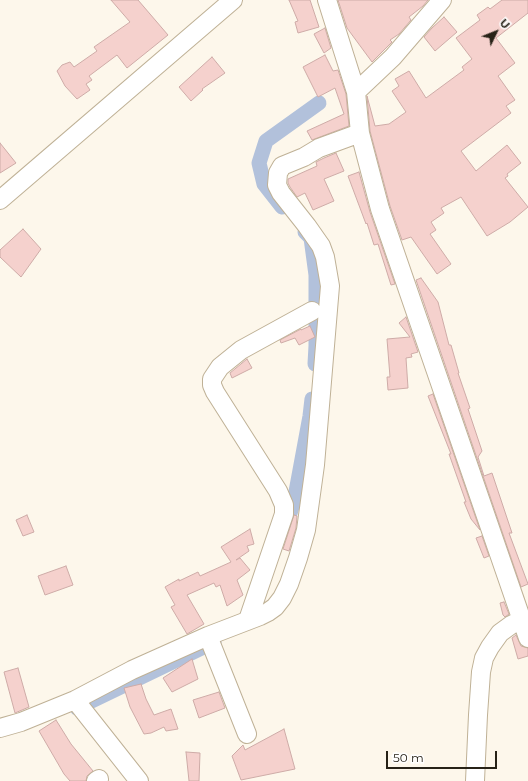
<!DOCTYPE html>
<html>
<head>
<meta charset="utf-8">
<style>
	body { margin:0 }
	#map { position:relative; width:528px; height:781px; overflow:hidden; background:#fdf7eb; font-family:Montserrat,sans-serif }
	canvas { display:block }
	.north { position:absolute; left:476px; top:12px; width:40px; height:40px; -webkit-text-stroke:3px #fff; paint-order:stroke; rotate:47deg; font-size:11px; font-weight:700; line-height:16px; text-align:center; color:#272217 }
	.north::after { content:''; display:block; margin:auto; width:14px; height:18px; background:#272217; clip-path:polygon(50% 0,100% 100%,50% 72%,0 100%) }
	.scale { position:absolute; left:386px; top:751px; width:111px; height:18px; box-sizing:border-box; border:2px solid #272217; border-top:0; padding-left:5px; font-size:12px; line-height:14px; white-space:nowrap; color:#272217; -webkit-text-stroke:3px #fff; paint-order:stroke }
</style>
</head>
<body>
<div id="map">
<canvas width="528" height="781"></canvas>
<div class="north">U</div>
<div class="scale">50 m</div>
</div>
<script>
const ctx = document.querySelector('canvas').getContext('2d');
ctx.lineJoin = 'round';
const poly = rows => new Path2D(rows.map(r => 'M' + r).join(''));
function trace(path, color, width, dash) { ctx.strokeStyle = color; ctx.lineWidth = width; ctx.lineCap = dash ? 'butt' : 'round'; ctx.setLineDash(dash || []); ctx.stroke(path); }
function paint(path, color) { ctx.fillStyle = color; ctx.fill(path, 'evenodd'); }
trace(poly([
	[282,207,264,184,259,163,266,141,319,103],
	[305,232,311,238,316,275,316,346,315,364],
	[287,523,295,497,310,416,312,399],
	[77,708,214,642]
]), '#b2c1db', 15);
const building = poly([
	[111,0,138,0,168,35,127,68,117,55,89,76,92,80,86,84,90,90,77,99,65,86,57,71,62,65,70,62,74,67,97,51,94,47,130,22,111,0],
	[289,0,310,0,319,27,298,33,295,22,298,21,289,0],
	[338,0,428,0,423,6,409,17,411,20,399,34,390,40,392,42,372,62,347,28,338,0],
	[502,0,528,0,528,13,496,38,515,63,498,76,515,100,506,106,511,113,461,151,476,171,507,145,521,163,507,174,508,176,505,178,528,207,510,222,487,236,461,197,441,208,444,213,431,222,436,230,430,234,451,264,437,274,411,237,402,240,390,206,370,131,367,96,375,126,389,124,406,112,392,91,399,86,395,79,409,71,426,98,464,70,462,67,472,59,456,38,480,20,477,15,488,7,490,9,502,0],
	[444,17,457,32,435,51,424,37,432,28,444,17],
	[325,28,331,48,324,53,314,34,325,28],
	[325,55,333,71,338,70,346,94,349,126,312,140,307,131,344,114,335,88,318,97,303,67,325,55],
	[212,57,225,73,202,89,203,90,191,101,179,87,212,57],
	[0,143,16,163,0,173,0,143],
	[336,153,344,171,324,179,334,201,313,210,305,193,297,197,290,187,288,183,288,179,317,166,316,162,324,158,336,153],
	[359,172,370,212,395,284,391,285,378,244,374,245,367,223,366,224,348,176,359,172],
	[23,229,41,249,21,277,0,257,0,250,23,229],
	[421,278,438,302,449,345,451,345,459,373,458,373,470,408,468,409,482,451,478,457,484,476,492,473,512,533,509,533,528,584,521,587,416,280,421,278],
	[406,317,418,352,411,354,412,357,406,358,408,388,388,390,387,377,390,377,387,339,410,337,399,323,406,317],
	[310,326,315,337,299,345,295,338,281,343,280,340,301,329,301,330,310,326],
	[247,359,252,368,232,378,230,373,247,359],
	[433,394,480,530,471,519,464,502,466,502,449,454,451,454,428,396,433,394],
	[27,515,34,532,23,536,16,520,27,515],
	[294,515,297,516,296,528,289,551,283,549,294,515],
	[250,529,254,544,247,546,249,551,236,560,240,558,250,570,237,580,243,595,227,606,220,585,216,587,214,583,187,595,204,624,187,634,171,607,175,605,165,587,179,579,179,581,198,572,200,576,231,562,221,547,250,529],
	[482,536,489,556,484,558,476,538,482,536],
	[66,566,73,585,45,595,38,576,66,566],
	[504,602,509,614,505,617,503,615,500,603,504,602],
	[516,635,521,646,528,648,528,656,518,659,512,638,516,635],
	[192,659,198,679,172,692,163,678,192,659],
	[18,668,29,707,15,713,4,672,18,668],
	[141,684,146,699,154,715,171,709,178,729,166,731,164,727,151,733,144,734,130,707,124,688,141,684],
	[219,692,225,708,199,718,193,700,219,692],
	[56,720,71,744,93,771,87,776,86,781,70,781,64,774,39,731,56,720],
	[284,729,295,769,241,780,232,756,243,745,245,750,284,729],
	[186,752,200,753,199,781,189,781,186,752]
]);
paint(building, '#f5d1cd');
trace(building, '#ceaba7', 1);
const minor = poly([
	[327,0,356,92,360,133,380,209,528,638],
	[356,92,393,57,442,0],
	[0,200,233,0],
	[248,620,284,514,284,505,278,491,215,392,212,385,212,379,220,367,241,350,312,311],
	[208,636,260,616,268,612,275,607,282,598,289,584,298,558,306,530,315,465,330,286,325,257,321,246,307,226,281,193,277,185,278,173,282,166,304,157,319,148,360,133],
	[75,700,139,781],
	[0,728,21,722,75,700,132,670,208,636,247,734],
	[96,781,99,779],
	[475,781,478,715,481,672,484,658,490,647,500,633,511,625,521,620]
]);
trace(minor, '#bfb196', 20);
trace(minor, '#fff', 18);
</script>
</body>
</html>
